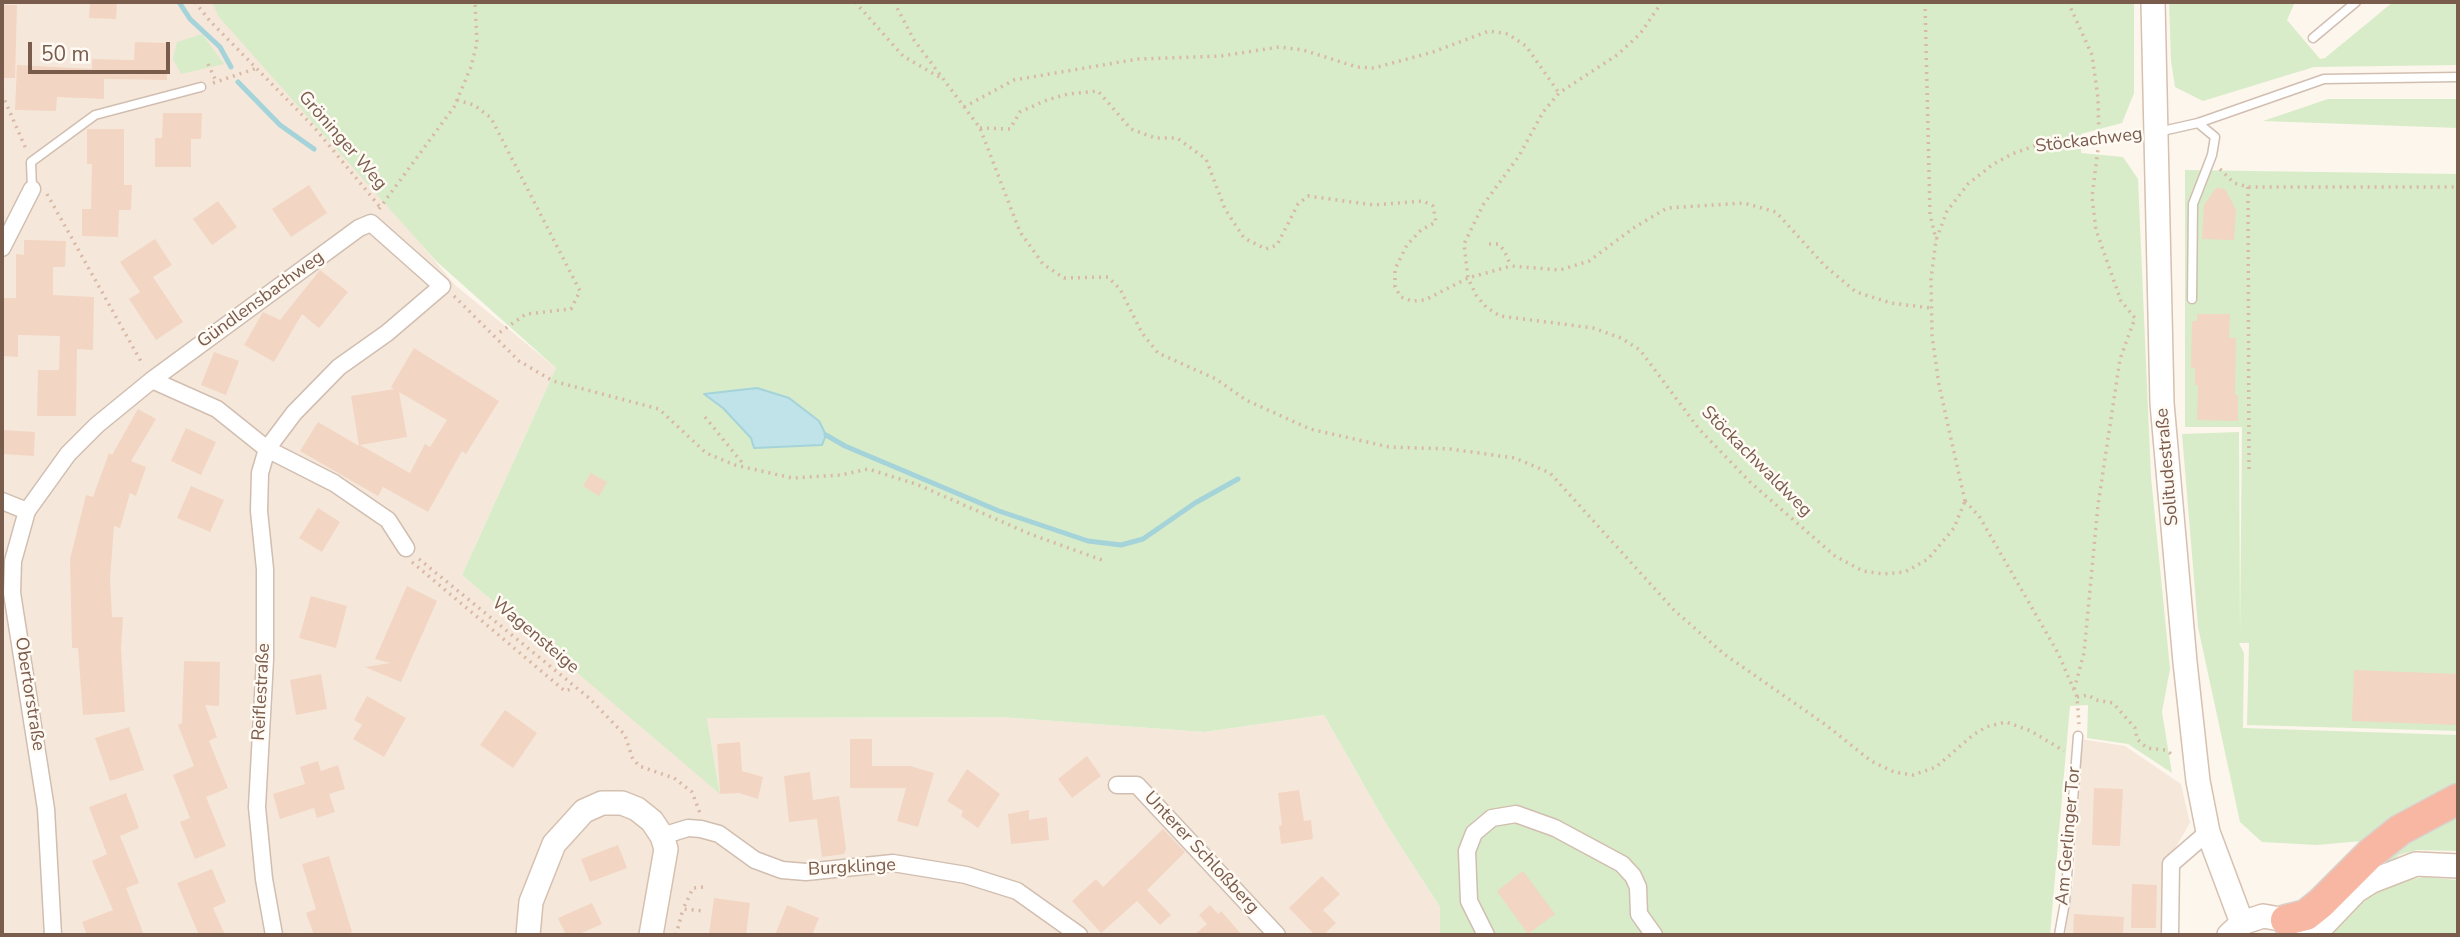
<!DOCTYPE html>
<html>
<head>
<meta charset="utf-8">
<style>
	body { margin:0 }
	#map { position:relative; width:2460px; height:937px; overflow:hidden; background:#fdf6ec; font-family:"Nunito Sans",sans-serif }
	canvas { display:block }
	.frame { position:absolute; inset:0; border:4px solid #7a5c4d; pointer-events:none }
	.scale { position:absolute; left:28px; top:42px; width:142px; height:32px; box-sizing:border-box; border:4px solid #7a5c4d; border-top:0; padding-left:9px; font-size:21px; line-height:24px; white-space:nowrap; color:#7a5c4d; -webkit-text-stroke:5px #fffaf3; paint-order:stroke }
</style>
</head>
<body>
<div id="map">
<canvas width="2460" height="937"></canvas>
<div class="frame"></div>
<div class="scale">50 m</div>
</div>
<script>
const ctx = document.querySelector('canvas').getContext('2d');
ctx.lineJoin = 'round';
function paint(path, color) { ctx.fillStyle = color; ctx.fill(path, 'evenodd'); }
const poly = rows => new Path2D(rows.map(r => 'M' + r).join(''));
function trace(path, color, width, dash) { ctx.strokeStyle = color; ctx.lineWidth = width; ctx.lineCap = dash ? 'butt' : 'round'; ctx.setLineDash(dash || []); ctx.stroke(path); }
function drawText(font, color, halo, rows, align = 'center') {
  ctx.font = font + ' "Nunito Sans",sans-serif'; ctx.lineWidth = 5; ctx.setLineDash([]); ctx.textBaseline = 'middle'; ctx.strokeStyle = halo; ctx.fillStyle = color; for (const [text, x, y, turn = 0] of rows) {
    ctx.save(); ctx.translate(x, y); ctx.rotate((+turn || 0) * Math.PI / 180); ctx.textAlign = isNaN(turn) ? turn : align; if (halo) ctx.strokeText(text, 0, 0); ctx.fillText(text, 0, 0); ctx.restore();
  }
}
paint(poly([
	[2,2,229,2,381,196,455,285,556,368,462,575,720,792,707,718,1000,717,1204,732,1324,715,1385,822,1440,907,1440,935,2,935],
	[2081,739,2125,746,2181,784,2190,823,2171,855,2169,935,2065,935,2074,876]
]), '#f5e8da');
paint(poly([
	[212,2,2134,2,2134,93,2122,123,2081,134,2081,153,2123,157,2138,179,2151,477,2170,669,2162,712,2172,773,2128,744,2087,738,2088,705,2070,706,2050,935,1440,935,1440,907,1385,822,1324,715,1204,732,1000,717,707,718,720,794,462,575,556,368,436,261,219,17],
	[2169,2,2295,2,2287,20,2320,59,2325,58,2393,2,2458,2,2458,65,2314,67,2203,101,2175,87,2171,61],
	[202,34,224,64,181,74,173,59,177,42],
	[2328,99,2458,99,2458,128,2263,121],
	[2185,170,2458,174,2458,731,2247,725,2249,643,2239,643,2244,653,2243,728,2458,735,2458,785,2362,841,2317,845,2262,842,2240,822,2198,627,2182,434,2239,432,2240,637,2242,427,2185,427],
	[2458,817,2458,851,2417,850,2399,855,2390,864,2343,891,2397,849],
	[2424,877,2458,880,2458,935,2326,935,2365,896,2399,882]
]), '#d8ecc9');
const water = poly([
	[757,388,789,398,819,421,826,435,822,445,754,448,751,438,723,408,704,394,757,388]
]);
paint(water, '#bfe3e8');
trace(water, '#a5d3da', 2);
trace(poly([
	[179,2,190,19,220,47,231,67],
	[238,82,280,125,314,149],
	[826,435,845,446,999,511,1088,541,1121,545,1143,539,1195,503,1238,479]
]), '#a5d3da', 5);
paint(poly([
	[90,2,117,2,116,19,89,18],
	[2,5,17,5,15,78,2,78],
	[135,42,167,43,167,80,104,79,104,99,57,97,56,111,15,110,17,65,92,69,92,59,134,60],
	[163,113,202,113,201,139,191,139,191,167,155,167,155,138,162,138],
	[87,129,124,129,124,185,132,185,131,210,119,210,118,237,82,236,82,209,91,209,92,164,87,164],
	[309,185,327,213,291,237,272,209],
	[2216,188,2225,189,2236,210,2234,240,2202,239,2204,205],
	[218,201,237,227,212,245,193,219],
	[155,239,172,265,153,277,183,322,156,340,129,299,140,292,120,262],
	[24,240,66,241,65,267,53,267,53,295,94,297,93,350,77,349,76,416,37,416,38,370,59,370,60,336,18,335,18,357,2,356,2,298,16,298,16,254,24,255],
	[320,270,348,292,319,328,302,314,274,362,244,345,263,312,280,320],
	[2197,314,2230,314,2229,338,2236,338,2235,395,2238,395,2238,421,2197,420,2198,385,2195,385,2195,368,2191,368,2192,321,2197,321],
	[414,348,499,401,466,454,462,451,428,512,383,487,378,496,300,451,318,422,359,446,351,396,394,389,391,387],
	[399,392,447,420,430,447,425,444,410,473,360,445,407,437],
	[214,352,239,361,226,395,201,385],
	[138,409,156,419,131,461,146,467,136,496,130,493,120,528,114,526,110,579,112,617,123,617,121,649,125,712,83,715,78,648,72,648,70,559,86,495,93,497,109,453,112,455],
	[186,428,216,442,201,475,171,461],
	[2,430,35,432,34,456,2,454],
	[591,473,607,482,599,496,583,486],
	[191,486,224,500,210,532,177,518],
	[318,508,340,522,322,552,299,538],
	[407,586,437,601,401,682,365,667,390,663,375,659],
	[311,596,347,606,336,648,299,638],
	[184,661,220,662,219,706,205,705,217,737,209,741,228,788,206,797,226,846,195,859,180,822,190,818,173,775,194,766,178,725,182,723],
	[2354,670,2458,674,2458,725,2352,721],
	[321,674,327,709,296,715,290,680],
	[367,696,406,718,384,757,353,739,362,725,354,720],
	[505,710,537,733,513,768,480,745],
	[129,727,144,770,110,781,95,738],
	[850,739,872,739,872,766,910,766,934,773,918,827,897,821,906,788,850,788],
	[740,742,742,771,763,777,758,799,739,793,720,794,717,744],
	[1087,756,1101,776,1072,798,1058,779],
	[318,761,321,771,338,765,345,789,329,794,335,812,317,818,314,808,280,819,273,794,305,784,300,767],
	[967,769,1000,794,978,828,961,816,963,811,947,801],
	[810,772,813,800,839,796,846,849,844,854,822,857,817,819,789,822,784,776],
	[2094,788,2123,789,2120,846,2092,845],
	[1299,790,1304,821,1311,820,1313,839,1281,844,1279,826,1282,825,1278,793],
	[126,793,139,828,120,836,139,883,126,888,144,935,87,935,82,922,113,910,92,861,107,854,89,807],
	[1029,810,1029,820,1047,817,1049,840,1011,844,1008,814],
	[1163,829,1185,852,1147,890,1171,915,1160,925,1137,901,1101,933,1072,901,1096,879,1103,887],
	[618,845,627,868,590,882,581,859],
	[329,856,352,932,343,935,314,935,306,913,316,909,302,864],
	[212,869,226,902,213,908,225,935,199,935,177,883],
	[1523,871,1555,914,1528,934,1497,891],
	[1322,876,1340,894,1323,910,1336,923,1323,935,1315,935,1289,908],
	[2132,884,2157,885,2156,928,2131,928],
	[714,898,750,903,746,935,709,934],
	[592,903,602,924,577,935,566,935,558,918],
	[787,905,819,918,812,935,775,935],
	[1210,905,1218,914,1221,911,1242,935,1194,935,1207,924,1199,915],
	[2074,914,2124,917,2123,934,2073,935]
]), '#f3d5c3');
const lane = poly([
	[2313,38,2356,2],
	[2158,132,2198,123,2324,79,2458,77],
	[32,189,31,162,95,115,201,87],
	[2192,299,2193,204,2212,155,2215,137,2198,123],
	[2059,935,2065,902,2078,736]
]);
const street = poly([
	[2,248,32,189],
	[152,380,217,409,267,449,334,483,388,520,406,548],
	[2,501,27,511],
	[1117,785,1137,785,1277,935],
	[662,836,688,828,701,829,719,834,755,860,782,870,806,872,893,863,966,875,1017,891,1079,935],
	[53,935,46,809,12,593,13,561,27,511,68,454,97,425,152,380,359,228,371,223,442,286,387,333,339,367,294,413,267,449,260,473,259,511,265,569,265,659,257,807,264,879,274,935],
	[1486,935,1469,901,1467,851,1474,833,1492,818,1516,814,1555,828,1622,864,1633,876,1638,887,1639,914,1654,935],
	[2170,935,2171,864,2208,832]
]);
const secondary = poly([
	[2153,2,2162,403,2185,662,2198,781,2208,832,2242,923],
	[528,935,531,902,554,844,584,811,602,803,622,803,637,809,652,821,662,836,666,849,651,935],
	[2229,935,2242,923,2263,916,2286,920,2299,930],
	[2314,935,2356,891,2372,881,2416,864,2458,866]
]);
const highway = poly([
	[2286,920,2306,915,2321,903,2370,854,2400,830,2458,799]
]);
trace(lane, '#d1beb0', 11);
trace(street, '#d1beb0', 19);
trace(secondary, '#d6c0b0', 26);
trace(highway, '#dad1cd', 33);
trace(poly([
	[195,2,210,21,313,126,380,207],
	[855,2,903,56,941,78],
	[894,2,914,40,980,128,1020,232,1043,264,1064,278,1108,277,1120,289,1142,333,1158,353,1216,379,1246,400,1310,429,1389,447,1450,449,1515,458,1550,473,1674,610,1724,654,1826,725,1871,761,1894,772,1913,775,1936,767,1973,735,1986,727,2006,722,2031,731,2064,751],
	[1662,2,1640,34,1617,55,1559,93,1543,112,1519,156,1483,205,1464,244,1468,278,1476,295,1486,307,1500,316,1593,328,1621,338,1640,350,1699,429,1751,483,1835,556,1863,571,1883,574,1905,572,1928,559,1954,528,1965,501],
	[1925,2,1930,214,1936,240],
	[2068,2,2092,55,2098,98,2099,141,2092,197,2096,230,2121,301,2135,318,2120,359,2098,505,2084,653,2074,690],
	[208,64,216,81],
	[213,83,257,68],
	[2,94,26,149],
	[457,100,474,105,491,118,580,291,571,309,526,314,496,335],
	[964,107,1014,80,1138,59,1221,56,1279,47,1303,50,1357,67,1374,68,1433,52,1489,31,1508,34,1526,46,1559,93],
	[980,128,1010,129,1020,112,1047,100,1068,94,1098,91,1131,129,1155,138,1177,138,1206,159,1225,209,1244,238,1266,249,1277,245,1298,204,1308,196,1374,205,1423,201,1433,206,1436,222,1421,230,1407,245,1395,269,1395,287,1401,297,1412,301,1425,300,1468,278,1511,266,1560,270,1589,261,1635,227,1667,208,1744,203,1776,212,1825,266,1856,292,1891,303,1931,308],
	[2220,169,2234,183,2248,187,2458,187],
	[2248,187,2249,472],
	[47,194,143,365],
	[379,209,454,107,471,67,477,43,475,2],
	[1489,244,1498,244,1504,250,1511,266],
	[454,296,519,361,553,381,659,409,706,453,735,465,792,478,841,475,868,469,916,484,1030,534,1102,560],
	[705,417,744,465],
	[1965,501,1939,385,1932,336,1931,279,1936,240,1947,211,1968,184,1992,165,2012,154,2037,145,2135,135],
	[1965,501,1979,516,2058,653,2077,697,2079,724],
	[419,559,589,698,625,735,632,757,639,766,674,778,692,792,700,813],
	[412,562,565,691,574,688],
	[2077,697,2088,695,2096,700,2113,703,2135,728,2137,739,2147,748,2166,750,2174,756],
	[703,887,693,888,683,909,703,911],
	[676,935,683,909]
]), '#d9b8a5', 3.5, [2, 5]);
trace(lane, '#fff', 8);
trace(street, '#fff', 16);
trace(secondary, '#fff', 23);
trace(highway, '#f7b7a3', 30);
drawText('18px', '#7a5c4d', '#fffaf3', [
	["Gröninger Weg",342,141,49],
	["Stöckachweg",2089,141,-7],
	["Gündlensbachweg",261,300,-36],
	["Stöckachwaldweg",1756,462,45],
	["Solitudestraße",2168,467,-95],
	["Wagensteige",535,636,40],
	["Reiflestraße",262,692,-87],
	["Obertorstraße",29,694,81],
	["Am Gerlinger Tor",2069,836,-85],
	["Unterer Schloßberg",1201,853,47],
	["Burgklinge",852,868,-3]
]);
</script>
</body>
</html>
